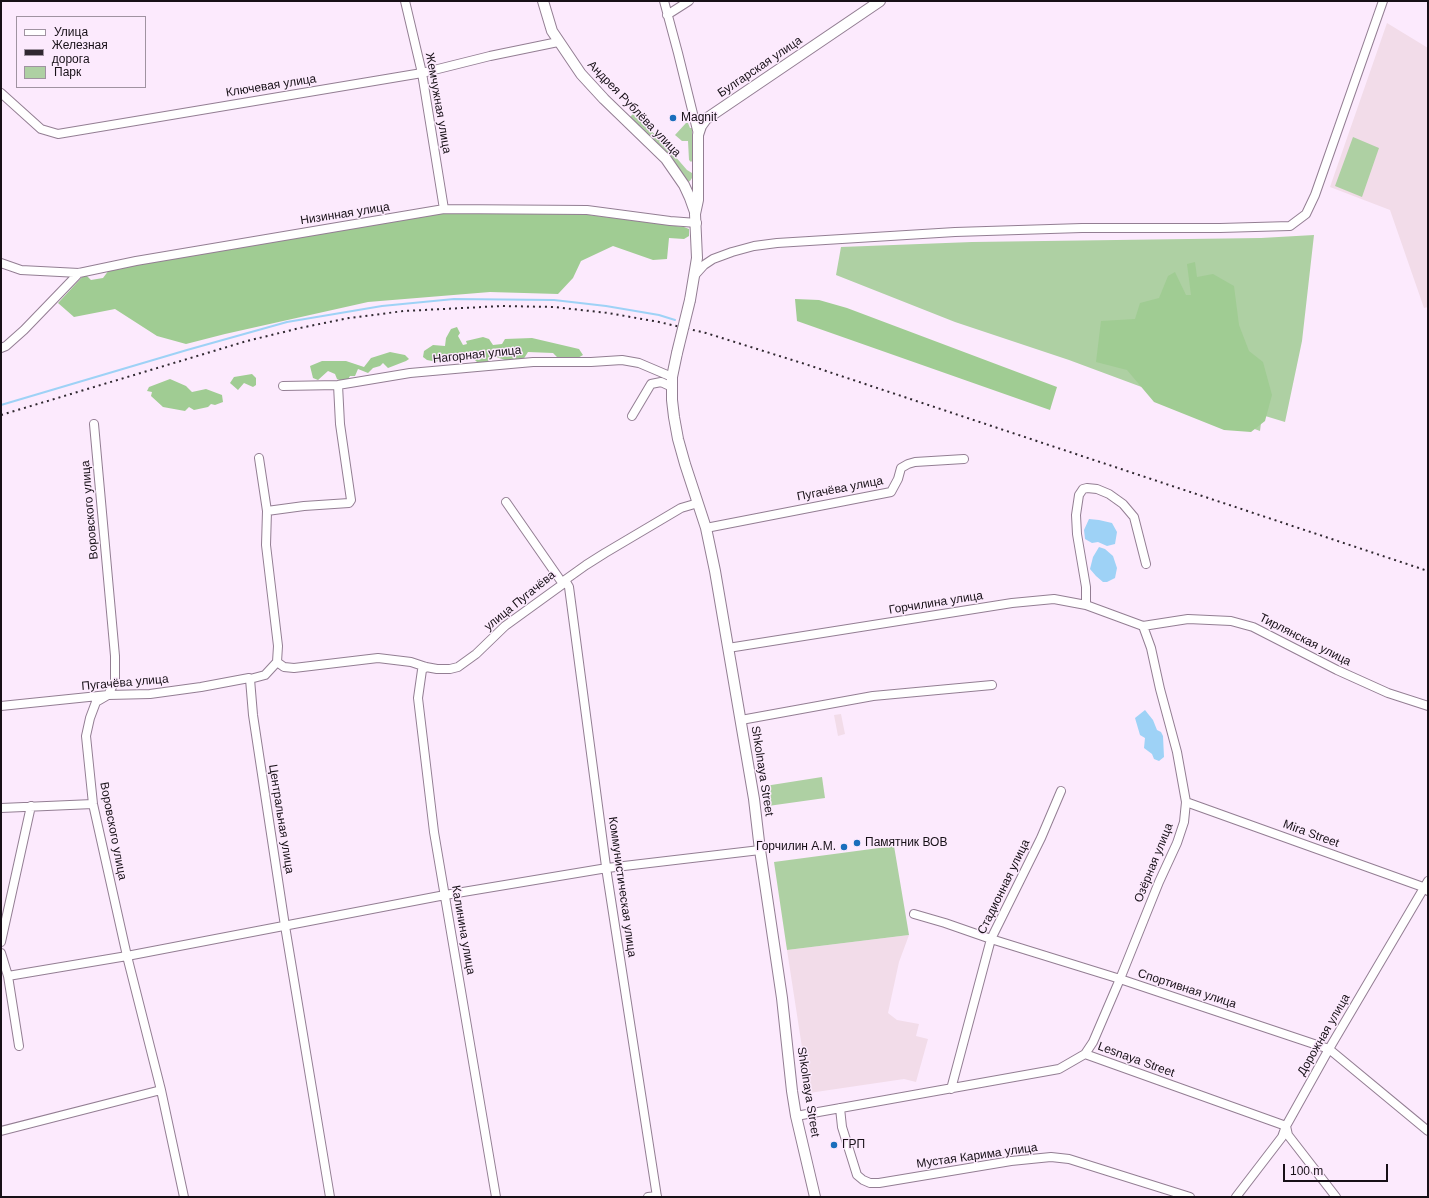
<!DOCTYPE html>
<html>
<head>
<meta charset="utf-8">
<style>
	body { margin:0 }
	#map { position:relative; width:1429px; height:1198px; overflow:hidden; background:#fceafd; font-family:Arial,sans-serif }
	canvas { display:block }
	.frame { position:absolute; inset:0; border:2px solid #171017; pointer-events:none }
	.legend { position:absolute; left:16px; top:16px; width:130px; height:72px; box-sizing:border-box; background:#fceafd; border:1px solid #a093a1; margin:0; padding:5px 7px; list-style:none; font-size:12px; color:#171017 }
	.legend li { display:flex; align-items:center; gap:8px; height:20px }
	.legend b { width:20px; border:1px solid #a093a1 }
	.scale { position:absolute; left:1283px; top:1164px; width:105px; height:18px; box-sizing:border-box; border:2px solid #171017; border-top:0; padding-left:5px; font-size:12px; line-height:14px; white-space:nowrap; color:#171017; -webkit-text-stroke:3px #fceafd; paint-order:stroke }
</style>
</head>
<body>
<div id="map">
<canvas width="1429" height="1198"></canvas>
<div class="frame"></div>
<ul class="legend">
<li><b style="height:5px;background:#fff"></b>Улица</li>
<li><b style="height:5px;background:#302830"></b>Железная дорога</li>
<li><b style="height:11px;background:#aed0a3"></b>Парк</li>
</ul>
<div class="scale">100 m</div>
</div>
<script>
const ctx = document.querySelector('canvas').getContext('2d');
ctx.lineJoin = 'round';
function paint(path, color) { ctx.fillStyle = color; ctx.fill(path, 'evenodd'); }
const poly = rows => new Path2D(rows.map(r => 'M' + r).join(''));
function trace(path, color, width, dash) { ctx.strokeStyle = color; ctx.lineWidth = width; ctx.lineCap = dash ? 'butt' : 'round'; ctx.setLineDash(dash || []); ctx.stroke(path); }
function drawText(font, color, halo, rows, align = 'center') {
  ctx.font = font + ' Arial,sans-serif'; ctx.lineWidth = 3; ctx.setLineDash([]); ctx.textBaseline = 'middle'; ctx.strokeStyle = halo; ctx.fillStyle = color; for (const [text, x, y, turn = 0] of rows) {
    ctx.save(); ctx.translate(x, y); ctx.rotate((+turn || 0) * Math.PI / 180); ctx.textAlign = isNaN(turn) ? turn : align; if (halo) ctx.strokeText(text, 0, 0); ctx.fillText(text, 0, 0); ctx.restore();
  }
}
paint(poly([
	[1387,23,1428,48,1428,307,1424,308,1390,210,1330,187],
	[841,714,845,734,838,736,834,715],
	[909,935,899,962,888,1013,897,1020,919,1024,916,1036,928,1039,916,1082,904,1079,809,1093,787,950]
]), '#f2dce9');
paint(poly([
	[633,114,661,140,687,170,692,173,692,178,690,181,688,182,663,149,629,118],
	[686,123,688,123,690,128,692,128,692,161,691,162,689,160,688,141,682,141,675,135],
	[1353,137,1379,148,1362,197,1335,186],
	[1314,235,1302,341,1285,422,1262,415,1260,431,1069,360,955,322,836,275,841,247,972,242,1261,238],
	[822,777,825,798,768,806,765,786],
	[894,846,909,935,787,950,774,862]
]), '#aed0a3');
paint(poly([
	[566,212,684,227,689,229,689,236,684,239,669,238,667,259,653,260,613,246,581,261,573,278,558,294,490,292,368,302,225,334,186,344,157,336,115,309,74,317,58,303,85,274,91,280,103,278,109,270,142,263,427,214],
	[1195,262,1197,277,1213,274,1234,286,1239,325,1249,351,1263,362,1272,395,1265,421,1251,432,1224,430,1154,402,1127,370,1096,362,1101,321,1135,319,1140,303,1159,298,1168,276,1175,272,1186,295,1191,295,1187,264],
	[795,299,819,300,847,308,1057,387,1050,410,797,321],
	[457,327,460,333,458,336,463,345,467,344,466,341,483,337,489,339,493,345,502,344,505,339,532,338,579,349,583,355,576,359,559,359,553,353,528,352,523,360,508,361,493,356,486,363,479,364,473,358,460,360,451,359,449,355,440,355,437,362,427,360,423,357,424,351,433,345,445,346,446,338,451,329],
	[390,352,405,355,409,359,406,361,388,368,383,363,380,366,373,368,368,373,358,369,355,376,350,376,347,381,344,382,337,379,335,374,328,371,318,380,313,378,310,366,322,361,346,361,364,367,371,358],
	[252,374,256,378,256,385,253,387,244,383,238,390,230,383,234,377],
	[170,379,186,386,192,392,206,389,222,395,223,402,215,405,211,404,208,407,194,410,189,407,185,411,163,407,151,396,152,392,147,391,149,387]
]), '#a0cc93');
paint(poly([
	[1089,519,1099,520,1112,523,1117,532,1115,544,1107,546,1098,542,1092,543,1085,539,1084,530],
	[1099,547,1105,549,1113,556,1117,568,1115,578,1107,582,1103,582,1096,576,1090,569,1093,557],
	[1145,710,1153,720,1157,730,1161,732,1163,736,1164,757,1159,761,1154,759,1152,754,1144,748,1145,738,1140,735,1135,718]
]), '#9ed2f6');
trace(poly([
	[1,405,187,350,287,322,382,306,454,299,554,300,606,306,659,315,675,320]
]), '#9ed2f6', 2);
const minor = poly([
	[405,1,422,73,444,209],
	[664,1,678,53,698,134],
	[667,15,689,1],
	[1,93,41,129,58,134,422,73,490,56,558,42],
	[1,263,21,270,79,273,136,261,444,209,587,210,670,221,697,223],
	[695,275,704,265,713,259,732,252,754,246,777,243,955,232,1082,228,1220,228,1290,226,1306,214,1315,195,1383,1],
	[1,348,6,346,24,330,79,273],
	[283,386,338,385,410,373,533,362,591,362,622,360,639,363,672,377],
	[632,416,651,384,661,382,672,387],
	[94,424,115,656,115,681,108,695,96,702,90,718,86,736,93,804,127,956,161,1090,184,1197],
	[259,458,267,511,266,545,278,646,277,662,265,675,250,679,253,715,285,926,330,1197],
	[506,502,563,584],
	[267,511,304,506,349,503,351,500,340,424,338,385],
	[706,528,891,492,898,479,901,468,908,464,915,462,964,459],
	[565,580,569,587,607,874,657,1197],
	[1086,605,1086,587,1077,534,1076,515,1079,495,1083,489,1087,488,1097,489,1109,494,1123,504,1134,517,1146,564],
	[728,648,1012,603,1054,599,1086,605,1143,626,1188,619,1231,621,1253,627,1337,670,1388,693,1428,706],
	[277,662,284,667,294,668,378,658,411,662,426,667,437,669,450,669,458,667,476,654,505,626,563,584,565,580,586,565,605,553,681,508,698,503],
	[426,667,422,670,418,698,434,832,496,1197],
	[1,706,108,695,150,694,201,687,249,678,250,679],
	[741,720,873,696,992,685],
	[1186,802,1423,887,1428,891],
	[1,808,93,804],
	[914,914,945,923,991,939,1120,979,1329,1049,1428,1131],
	[1,942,31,806],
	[1,953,8,976,19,1046],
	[8,976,127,956,445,895,607,868,760,850],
	[1085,1054,1093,1042,1120,979,1159,882,1177,843,1184,822,1186,802,1177,752,1160,689,1151,648,1143,626],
	[951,1089,991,939,1041,838,1061,791],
	[840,1108,842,1127,857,1175,863,1180,870,1183,879,1183,1011,1161,1051,1157,1069,1159,1190,1197],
	[796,1116,1059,1069,1085,1054,1286,1126,1288,1135,1336,1197],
	[1,1131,161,1090],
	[648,1197,657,1196],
	[1236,1197,1282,1137,1286,1126,1329,1049,1428,881]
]);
const tertiary = poly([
	[543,1,552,31,581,74,604,99,666,159,684,185,690,198,695,212],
	[690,300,697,258,695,214,698,200,698,135,701,126,706,119,880,1],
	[677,353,672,377,672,400,674,417,678,439,685,464,706,528,715,571,754,799,760,850,782,998,792,1091,796,1116,815,1197]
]);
trace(minor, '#937e93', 10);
trace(tertiary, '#937e93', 12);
trace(minor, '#fff', 8);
trace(tertiary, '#fff', 10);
trace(poly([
	[1,415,247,341,300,328,349,318,404,311,502,306,554,307,608,313,659,322,706,333,805,364,1428,571]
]), '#302830', 2, [2, 4]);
const tertiaryBridge = poly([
	[677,353,690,300]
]);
trace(tertiaryBridge, '#937e93', 12, []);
trace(tertiaryBridge, '#fff', 10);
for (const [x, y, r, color] of [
	[673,118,4,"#1a6ebc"],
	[857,843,4,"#1a6ebc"],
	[844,847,4,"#1a6ebc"],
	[834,1145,4,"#1a6ebc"]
]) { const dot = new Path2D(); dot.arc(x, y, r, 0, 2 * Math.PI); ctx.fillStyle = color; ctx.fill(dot); trace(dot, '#fceafd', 1.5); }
drawText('12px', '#171017', '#fceafd', [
	["Булгарская улица",760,67,-34],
	["Ключевая улица",271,86,-9],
	["Жемчужная улица",438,103,80],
	["Андрея Рублёва улица",634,109,46],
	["Низинная улица",345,214,-9],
	["Нагорная улица",477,355,-6],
	["Пугачёва улица",840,489,-11],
	["Воровского улица",90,510,-95],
	["улица Пугачёва",520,601,-39],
	["Горчилина улица",936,603,-9],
	["Тирлянская улица",1305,640,27],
	["Пугачёва улица",125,683,-5],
	["Shkolnaya Street",762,771,81],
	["Центральная улица",281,819,81],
	["Воровского улица",113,831,79],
	["Mira Street",1311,834,20],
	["Озёрная улица",1154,863,-68],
	["Коммунистическая улица",622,887,82],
	["Стадионная улица",1004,887,-64],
	["Калинина улица",463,930,80],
	["Спортивная улица",1187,989,18],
	["Дорожная улица",1324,1035,-60],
	["Lesnaya Street",1136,1060,20],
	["Shkolnaya Street",808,1092,81],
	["Мустая Карима улица",977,1156,-8]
]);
drawText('12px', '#171017', '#fceafd', [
	["Magnit",681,118],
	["Памятник ВОВ",865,843],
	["Горчилин А.М.",836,847,"right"],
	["ГРП",842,1145]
], 'left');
</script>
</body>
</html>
